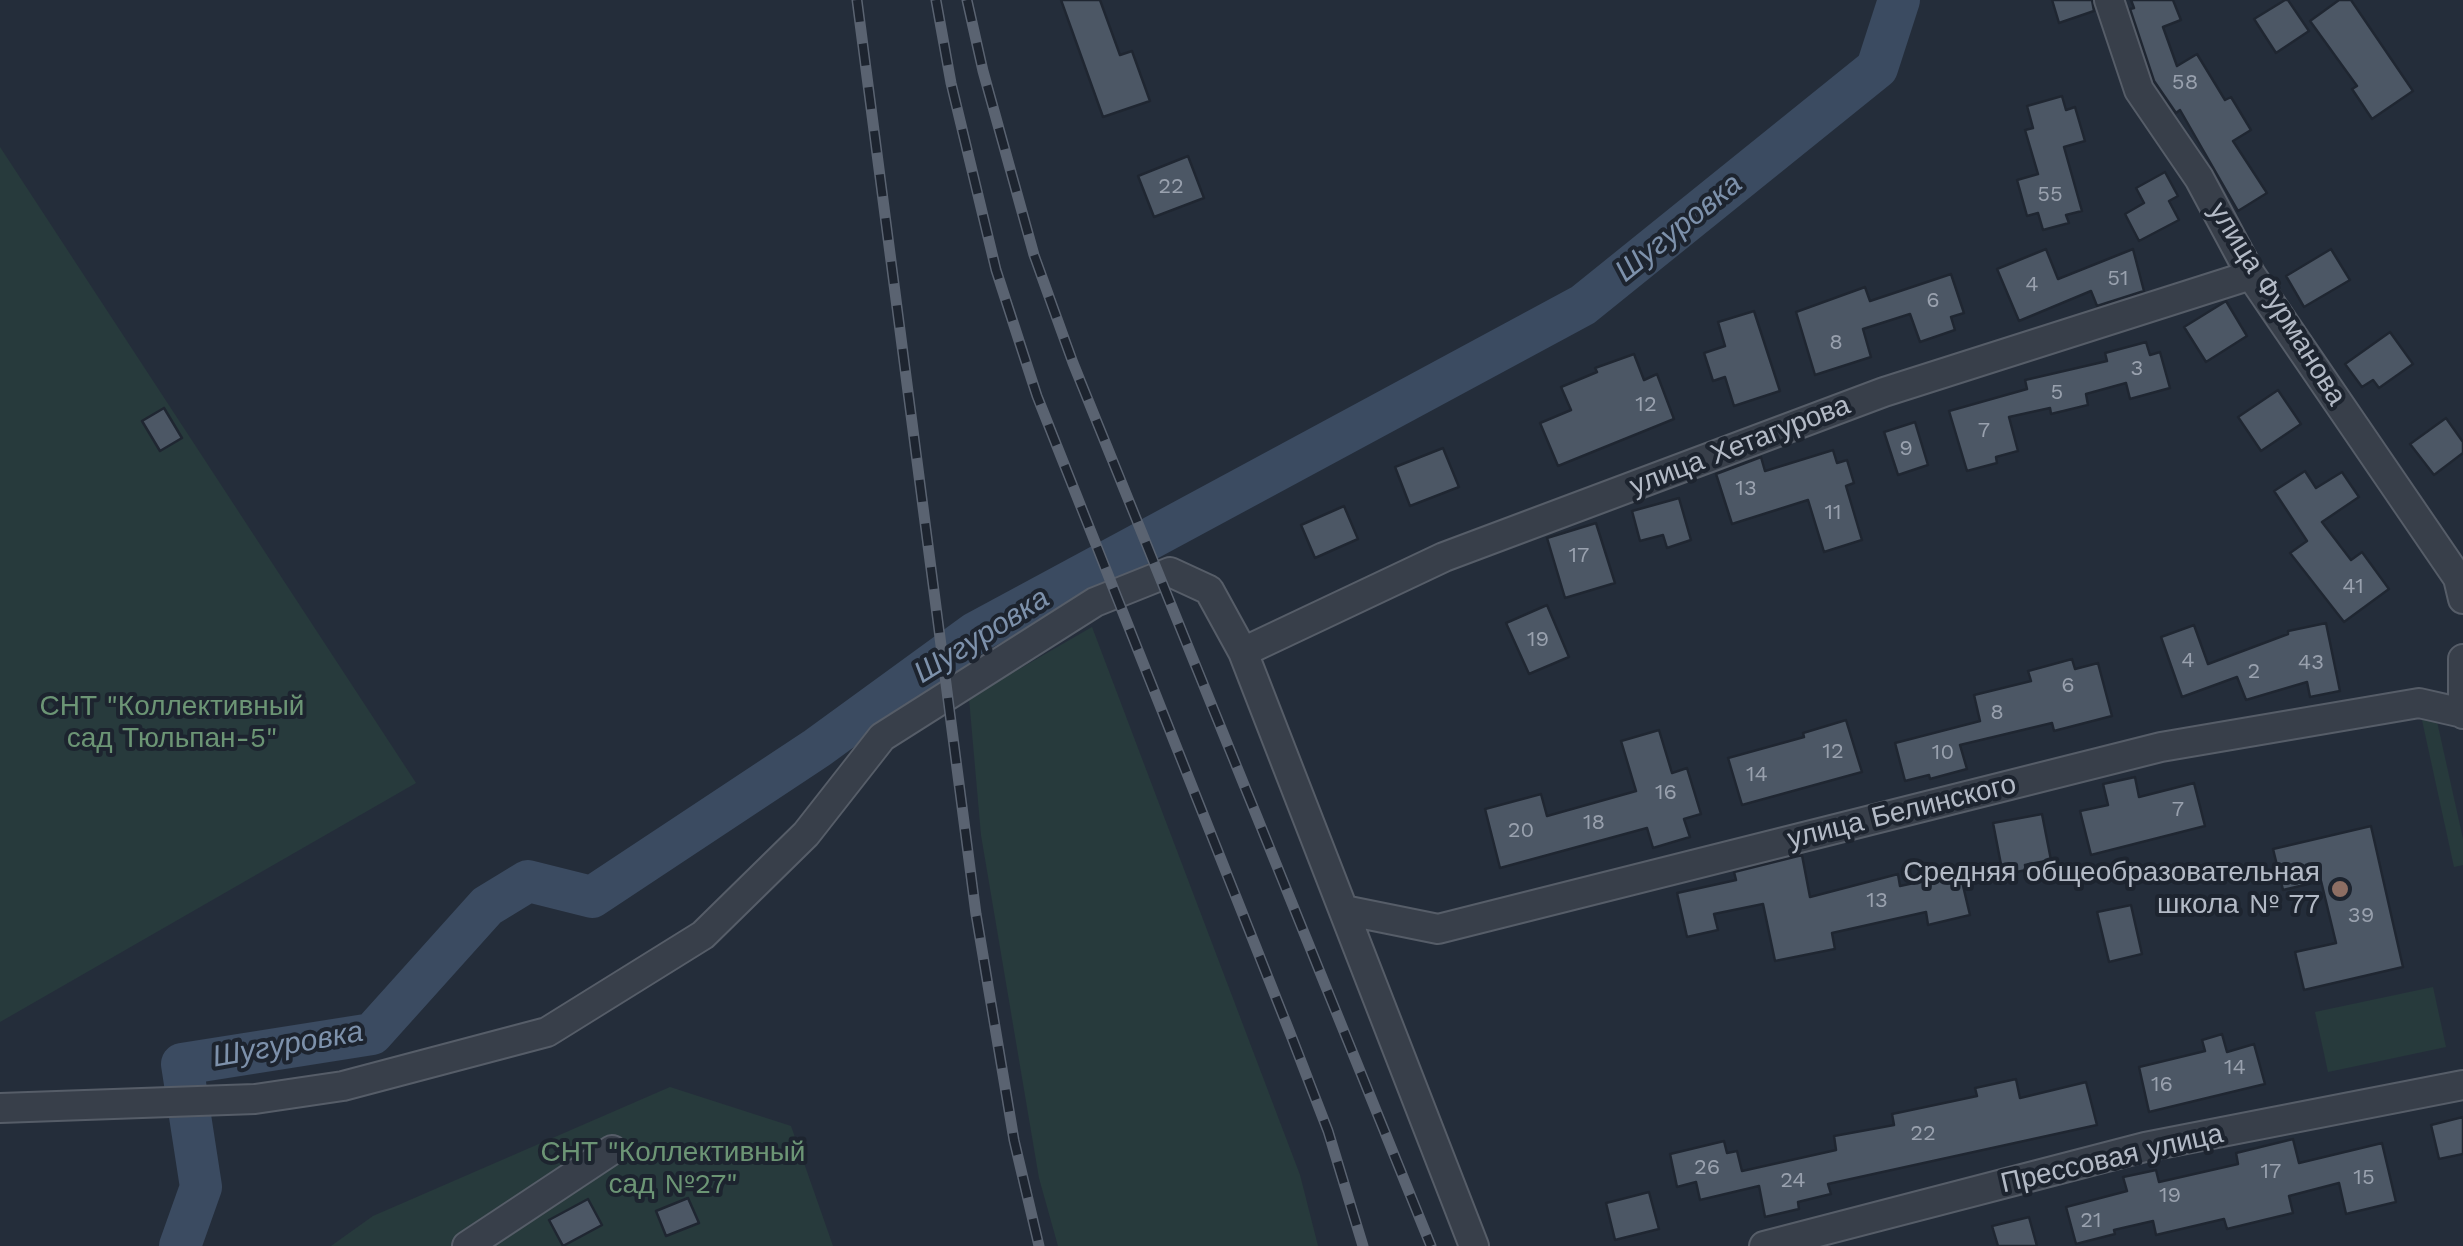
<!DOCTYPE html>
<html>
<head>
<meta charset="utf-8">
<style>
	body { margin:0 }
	canvas { display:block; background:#242d3a }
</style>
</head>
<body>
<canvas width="2463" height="1246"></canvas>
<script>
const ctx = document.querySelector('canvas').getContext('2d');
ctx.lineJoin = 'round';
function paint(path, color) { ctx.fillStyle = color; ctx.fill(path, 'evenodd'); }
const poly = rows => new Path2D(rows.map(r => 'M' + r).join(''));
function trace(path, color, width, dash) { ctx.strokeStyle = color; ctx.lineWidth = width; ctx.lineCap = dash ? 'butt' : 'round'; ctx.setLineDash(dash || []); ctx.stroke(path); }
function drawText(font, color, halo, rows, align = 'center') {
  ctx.font = font + ' "Work Sans",sans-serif'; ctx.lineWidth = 8; ctx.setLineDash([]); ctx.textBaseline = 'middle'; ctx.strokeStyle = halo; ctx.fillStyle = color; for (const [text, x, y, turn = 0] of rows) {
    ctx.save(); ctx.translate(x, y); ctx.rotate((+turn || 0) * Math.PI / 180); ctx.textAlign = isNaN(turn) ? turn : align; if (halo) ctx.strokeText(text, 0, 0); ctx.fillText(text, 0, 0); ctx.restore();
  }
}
paint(poly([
	[0,147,416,783,0,1022],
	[1092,627,1300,1175,1318,1246,1058,1246,1039,1178,981,835,969,698],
	[2436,717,2463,839,2463,865,2454,867,2422,720],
	[2433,987,2446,1047,2328,1072,2315,1012],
	[670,1087,791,1126,833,1246,331,1246,373,1216]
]), '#273a3c');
trace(poly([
	[180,1246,201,1187,182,1064,372,1034,487,906,528,881,592,897,817,748,975,633,1583,305,1877,68,1899,0]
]), '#3b4b61', 42);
const building = poly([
	[1061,0,1100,0,1120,55,1132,51,1150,101,1103,117,1061,0],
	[2052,0,2092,0,2094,11,2059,23,2052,0],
	[2131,0,2173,0,2181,20,2163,27,2177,66,2197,54,2225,100,2231,97,2251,130,2233,141,2267,193,2238,211,2180,110,2176,113,2154,81,2130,9,2134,8,2131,0],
	[2285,0,2288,0,2309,31,2276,53,2254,19,2285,0],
	[2339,0,2351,0,2413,91,2372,119,2352,89,2357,86,2310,21,2339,0],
	[2062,96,2066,110,2075,107,2085,141,2064,147,2082,211,2066,215,2069,223,2043,230,2038,213,2027,216,2017,180,2038,174,2025,130,2033,128,2027,106,2062,96],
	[1188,156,1204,198,1154,217,1138,176,1188,156],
	[2165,172,2178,196,2169,201,2179,220,2139,241,2125,214,2144,203,2136,188,2165,172],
	[2046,249,2058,279,2133,249,2144,291,2097,306,2091,291,2019,321,1997,269,2046,249],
	[2331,249,2350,280,2304,307,2286,276,2331,249],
	[1951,274,1964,313,1951,317,1955,330,1920,342,1910,314,1863,329,1871,357,1815,375,1796,312,1865,287,1870,301,1951,274],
	[2226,301,2247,336,2206,362,2184,327,2226,301],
	[1754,311,1780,391,1734,406,1725,377,1713,381,1704,353,1725,346,1718,322,1754,311],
	[2390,332,2413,364,2379,388,2373,380,2362,387,2345,364,2390,332],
	[2146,342,2150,355,2160,352,2170,388,2130,399,2126,383,2086,394,2088,405,2051,414,2050,408,2009,417,2018,451,1996,457,1997,463,1967,471,1949,411,2027,389,2025,380,2107,361,2105,353,2146,342],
	[1634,354,1644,380,1657,374,1674,419,1558,466,1540,423,1571,410,1561,387,1597,372,1595,368,1634,354],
	[2278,390,2301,424,2261,451,2238,417,2278,390],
	[164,408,182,438,160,451,142,421,164,408],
	[2446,418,2463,442,2463,453,2434,475,2410,444,2446,418],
	[1915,422,1928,465,1898,475,1884,432,1915,422],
	[1443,448,1459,487,1410,506,1395,467,1443,448],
	[1833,450,1837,463,1847,460,1854,483,1846,486,1862,540,1824,552,1808,500,1732,524,1716,474,1761,457,1765,471,1833,450],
	[2305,471,2316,488,2342,472,2359,497,2322,522,2351,560,2362,552,2389,589,2344,622,2290,553,2307,541,2274,491,2305,471],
	[1679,498,1691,540,1667,548,1663,535,1640,541,1632,511,1679,498],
	[1344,506,1358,539,1315,558,1301,525,1344,506],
	[1596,523,1615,583,1565,598,1547,538,1596,523],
	[1547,605,1569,657,1529,674,1506,623,1547,605],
	[2326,623,2340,691,2310,697,2307,682,2246,700,2237,677,2182,697,2161,637,2194,625,2208,664,2288,634,2288,631,2326,623],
	[2072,659,2075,669,2098,663,2112,716,2054,731,2052,723,1960,745,1967,769,1930,779,1929,775,1905,781,1895,743,1980,721,1974,695,2031,681,2028,671,2072,659],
	[1846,720,1862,772,1742,805,1728,758,1804,737,1803,733,1846,720],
	[1659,730,1672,773,1687,768,1701,814,1684,819,1690,837,1653,848,1647,828,1500,868,1485,809,1541,794,1547,816,1636,791,1621,741,1659,730],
	[2135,777,2139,797,2194,783,2205,826,2091,855,2080,811,2108,805,2103,784,2135,777],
	[2042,814,2051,860,2025,865,2026,870,2003,875,1993,823,2042,814],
	[2371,826,2403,967,2304,990,2295,952,2336,943,2321,881,2283,890,2273,849,2371,826],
	[1802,855,1810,897,1898,874,1900,886,1960,873,1970,915,1928,925,1926,912,1832,933,1835,949,1775,961,1763,904,1714,914,1718,930,1687,937,1677,893,1736,880,1734,872,1802,855],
	[2131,905,2142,954,2109,962,2097,912,2131,905],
	[2222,1034,2227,1052,2254,1044,2265,1084,2149,1112,2139,1067,2205,1051,2202,1040,2222,1034],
	[2016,1079,2020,1098,2086,1082,2097,1125,1828,1184,1831,1194,1798,1202,1799,1209,1765,1217,1759,1186,1700,1200,1696,1182,1677,1187,1670,1154,1724,1141,1727,1153,1737,1151,1742,1171,1836,1150,1834,1136,1894,1125,1892,1114,1977,1096,1975,1088,2016,1079],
	[2463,1117,2463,1154,2439,1159,2431,1125,2463,1117],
	[2293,1139,2299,1163,2382,1143,2396,1202,2346,1214,2339,1183,2289,1196,2293,1213,2227,1229,2224,1219,2156,1235,2153,1221,2114,1230,2115,1234,2076,1244,2066,1207,2127,1191,2123,1177,2156,1170,2159,1182,2238,1164,2236,1153,2293,1139],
	[1649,1192,1659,1229,1615,1240,1606,1203,1649,1192],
	[688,1198,699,1223,666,1236,656,1211,688,1198],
	[588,1199,602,1225,563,1246,549,1220,588,1199],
	[2029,1217,2037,1246,1998,1246,1992,1226,2029,1217]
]);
paint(building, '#4c5765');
trace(building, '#1f2631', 2.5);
const minor = poly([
	[2109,0,2139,90,2199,178,2251,275,2458,578,2463,599],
	[1243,652,1444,557,1884,392,2251,275],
	[2463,659,2463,714],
	[1344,910,1438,929,2161,747,2419,703,2463,713],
	[0,1108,255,1099,343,1086,547,1032,703,935,806,834,882,737,1095,602,1170,572,1209,590,1243,652,1474,1246],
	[467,1246,612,1150],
	[1764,1246,2145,1147,2463,1085]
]);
trace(minor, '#565d68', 32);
trace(minor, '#383f4a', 28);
const rail = poly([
	[857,0,976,914,1014,1140,1039,1246],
	[936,0,951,83,996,270,1037,396,1292,1038,1328,1131,1363,1246],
	[967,0,983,71,1034,255,1073,363,1431,1246]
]);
trace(rail, '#5a6371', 11);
trace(rail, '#1d242f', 8, [22]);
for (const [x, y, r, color] of [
	[2340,889,10,"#8d6e63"]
]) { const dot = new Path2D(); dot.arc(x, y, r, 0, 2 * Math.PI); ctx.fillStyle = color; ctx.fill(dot); trace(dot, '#1d242f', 4); }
drawText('22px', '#99a1ae', null, [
	["58",2185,83],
	["22",1171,187],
	["55",2050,195],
	["51",2118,279],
	["4",2032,285],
	["6",1933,301],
	["8",1836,343],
	["3",2137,369],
	["5",2057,393],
	["12",1646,405],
	["7",1984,431],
	["9",1906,449],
	["13",1746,489],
	["11",1833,513],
	["17",1579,556],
	["41",2353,587],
	["19",1538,640],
	["4",2188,661],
	["43",2311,663],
	["2",2254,672],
	["6",2068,686],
	["8",1997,713],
	["12",1833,752],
	["10",1943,753],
	["14",1757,775],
	["16",1666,793],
	["7",2178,810],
	["18",1594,823],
	["20",1521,831],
	["13",1877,901],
	["39",2361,916],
	["14",2235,1068],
	["16",2162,1085],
	["22",1923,1134],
	["26",1707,1168],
	["17",2271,1172],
	["15",2364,1178],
	["24",1793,1181],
	["19",2170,1196],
	["21",2091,1221]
]);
drawText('28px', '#b3bac6', '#1d242f', [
	["улица Фурманова",2277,304,58],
	["улица Хетагурова",1740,446,-21],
	["улица Белинского",1902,812,-14],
	["Прессовая улица",2112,1159,-13]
]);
drawText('28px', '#6c9575', '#1d242f', [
	["СНТ \"Коллективный",172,707],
	["сад Тюльпан-5\"",172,739],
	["СНТ \"Коллективный",673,1153],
	["сад №27\"",673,1185]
]);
drawText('28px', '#b3bac6', '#1d242f', [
	["Средняя общеобразовательная",2320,873],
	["школа № 77",2320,905]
], 'right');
drawText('italic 30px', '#7d91ab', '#1d242f', [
	["Шугуровка",1679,228,-39],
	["Шугуровка",982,636,-32],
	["Шугуровка",288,1045,-10]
]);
</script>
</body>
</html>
